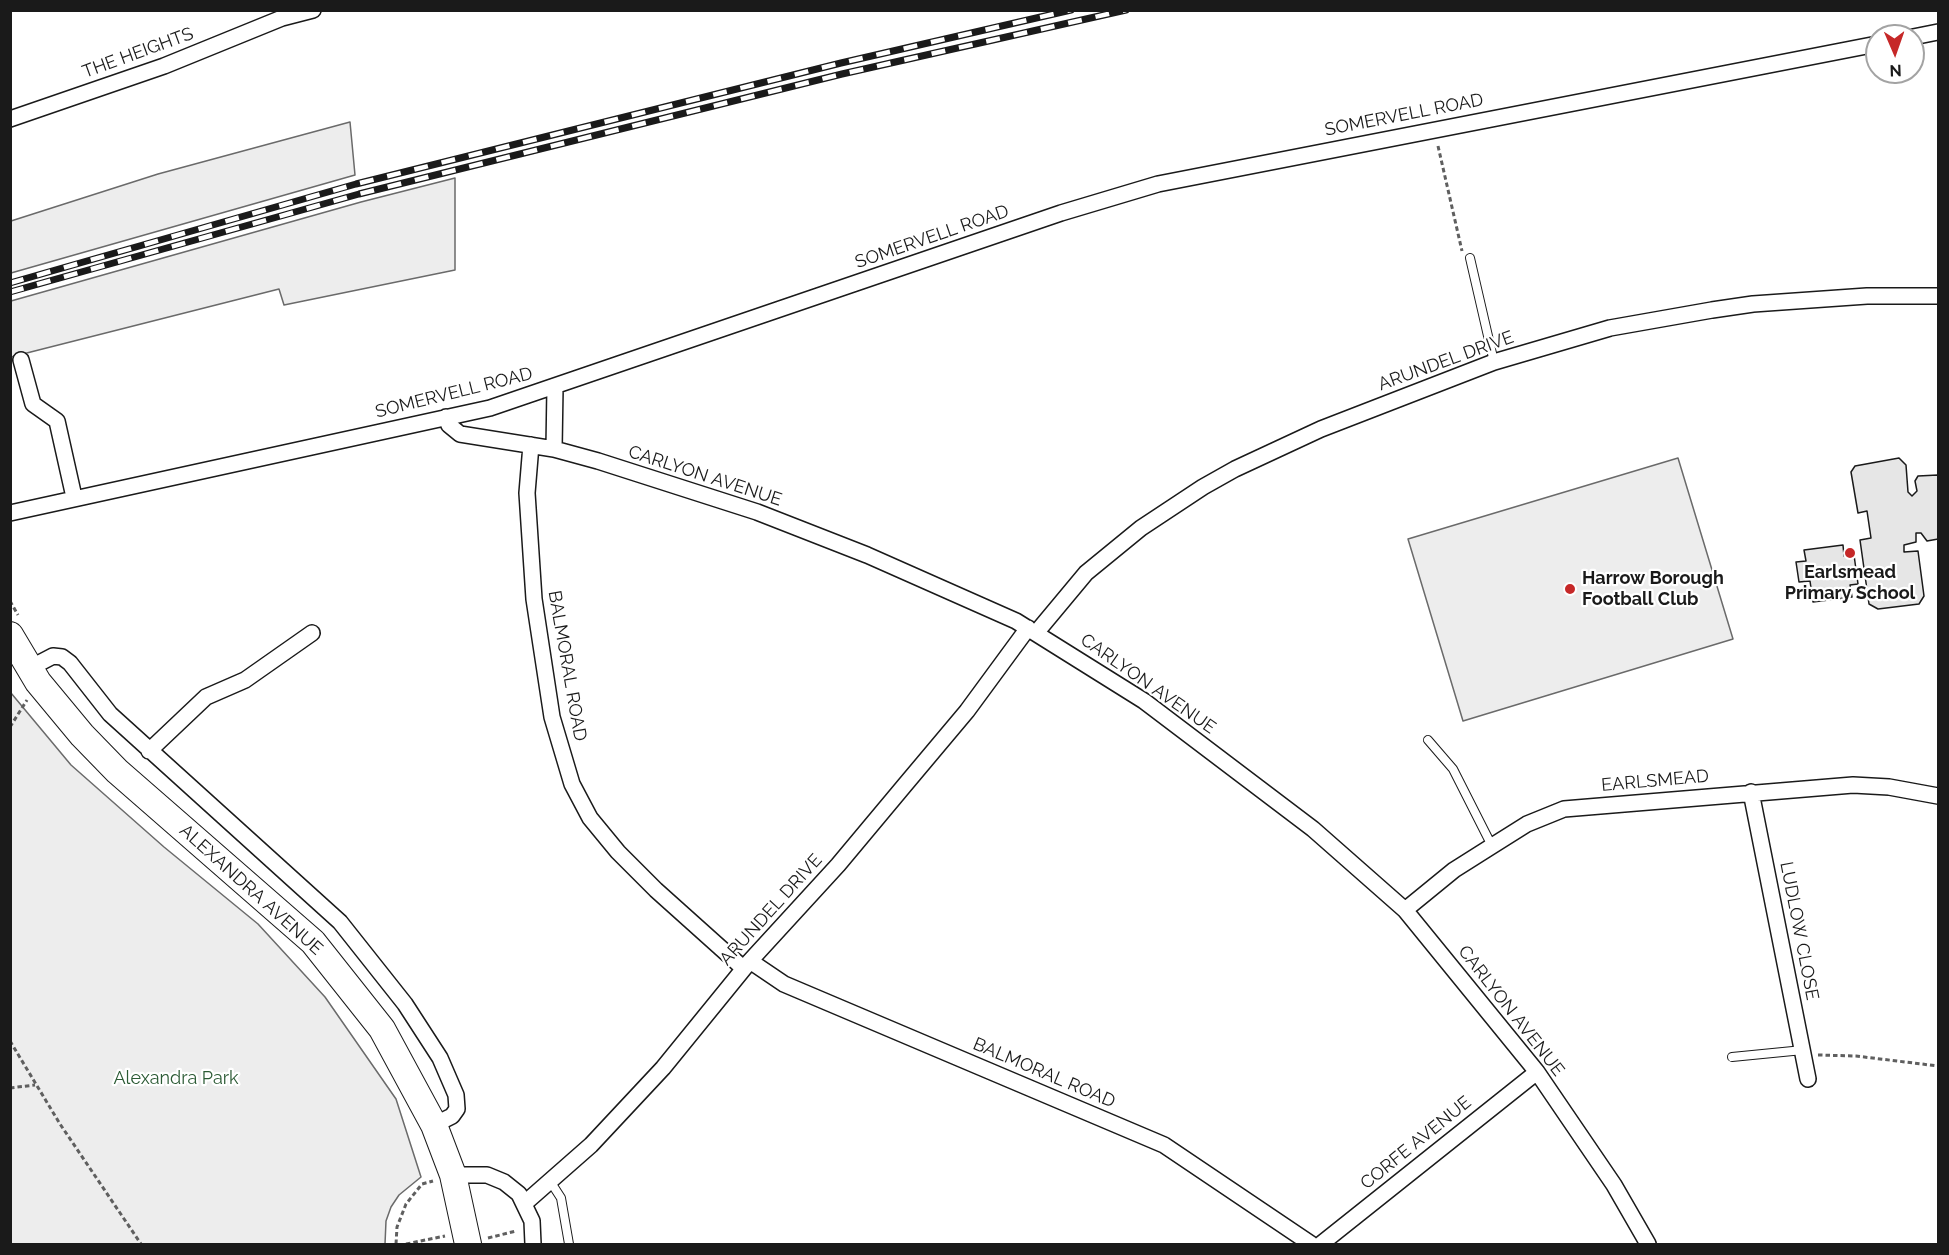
<!DOCTYPE html>
<html>
<head>
<meta charset="utf-8">
<style>
	body { margin:0 }
	#map { position:relative; width:1949px; height:1255px; overflow:hidden; background:#fff; font-family:Raleway,sans-serif }
	canvas { display:block }
	.frame { position:absolute; inset:0; border:12px solid #1a1a1a; pointer-events:none }
	.north { position:absolute; left:1865px; top:24px; width:60px; height:60px; box-sizing:border-box; background:#fff; border:2px solid #a3a3a3; border-radius:50%; rotate:178deg; font-size:16px; font-weight:700; line-height:24px; text-align:center; color:#1a1a1a }
	.north::after { content:''; display:block; margin:auto; width:21px; height:27px; background:#c62828; clip-path:polygon(50% 0,100% 100%,50% 72%,0 100%) }
</style>
</head>
<body>
<div id="map">
<canvas width="1949" height="1255"></canvas>
<div class="frame"></div>
<div class="north">N</div>
</div>
<script>
const ctx = document.querySelector('canvas').getContext('2d');
ctx.lineJoin = 'round';
function paint(path, color) { ctx.fillStyle = color; ctx.fill(path, 'evenodd'); }
const poly = rows => new Path2D(rows.map(r => 'M' + r).join(''));
function trace(path, color, width, dash) { ctx.strokeStyle = color; ctx.lineWidth = width; ctx.lineCap = dash ? 'butt' : 'round'; ctx.setLineDash(dash || []); ctx.stroke(path); }
function drawText(font, color, halo, rows, align = 'center') {
  ctx.font = font + ' Raleway,sans-serif'; ctx.lineWidth = 4.5; ctx.setLineDash([]); ctx.textBaseline = 'middle'; ctx.strokeStyle = halo; ctx.fillStyle = color; for (const [text, x, y, turn = 0] of rows) {
    ctx.save(); ctx.translate(x, y); ctx.rotate((+turn || 0) * Math.PI / 180); ctx.textAlign = isNaN(turn) ? turn : align; if (halo) ctx.strokeText(text, 0, 0); ctx.fillText(text, 0, 0); ctx.restore();
  }
}
const built = poly([
	[350,122,355,175,11,273,11,221,158,174,350,122],
	[455,178,455,270,284,305,279,289,11,357,11,301,361,202,455,178],
	[1678,458,1733,639,1463,721,1408,539,1678,458],
	[11,693,71,765,164,847,258,924,325,997,396,1099,421,1177,399,1195,391,1207,386,1221,385,1244,11,1244,11,693]
]);
paint(built, '#ededed');
trace(built, '#6a6a6a', 1.5);
const building = poly([
	[1899,458,1906,465,1908,492,1912,496,1917,491,1915,481,1918,476,1938,475,1938,539,1927,541,1921,533,1916,533,1916,542,1904,545,1904,552,1918,551,1924,596,1919,604,1878,609,1869,604,1860,540,1871,538,1867,511,1858,513,1851,472,1855,466,1899,458],
	[1843,545,1844,556,1854,555,1858,584,1850,585,1852,597,1813,602,1810,581,1799,582,1796,562,1806,561,1804,550,1843,545]
]);
paint(building, '#e6e6e6');
trace(building, '#1a1a1a', 1.5);
const service = poly([
	[1470,258,1494,362],
	[1428,740,1453,769,1492,846],
	[1732,1057,1803,1050],
	[550,1181,561,1198,569,1244]
]);
const minor = poly([
	[1913,37,1938,32],
	[10,119,164,66,282,18,313,10],
	[21,360,33,404,57,421,74,497],
	[446,417,449,425,460,434,554,449,598,461,757,512,867,555,1016,621,1144,701,1313,829,1405,910,1537,1072,1614,1185,1648,1244],
	[531,445,527,493,534,599,552,717,572,784,590,818,618,852,656,890,743,968],
	[554,449,555,387],
	[10,513,490,408,1061,213,1158,184,1877,44],
	[1036,633,1086,573,1141,528,1203,487,1235,469,1321,429,1494,362,1610,328,1712,310,1753,304,1867,296,1938,296],
	[30,668,53,656,62,657,70,663,110,714,340,922,405,1004,440,1058,456,1095,457,1109,452,1116,434,1125],
	[149,751,206,697,245,680,312,633],
	[1751,792,1808,1079],
	[1405,910,1454,870,1492,846,1527,824,1564,809,1853,785,1889,787,1938,796],
	[750,961,784,984,1164,1145,1311,1244],
	[453,1175,487,1175,504,1182,519,1194,532,1221,533,1244],
	[525,1203,591,1145,663,1068,750,961,838,865,904,786,967,711,1028,628],
	[1321,1244,1537,1072]
]);
const primary = poly([
	[10,635,38,682,82,735,117,771,313,942,382,1029,434,1125,453,1175,468,1244]
]);
trace(service, '#1a1a1a', 10);
trace(minor, '#1a1a1a', 18);
trace(primary, '#1a1a1a', 28);
trace(poly([
	[1438,146,1462,251],
	[10,601,18,615],
	[10,727,27,700],
	[10,1041,60,1124,141,1244],
	[1818,1055,1856,1056,1938,1066],
	[10,1088,35,1085],
	[488,1238,516,1231],
	[396,1244,397,1227,406,1204,422,1184,433,1181],
	[406,1244,445,1236]
]), '#5f5f5f', 3, [4.5, 3]);
trace(service, '#fff', 8);
trace(minor, '#fff', 15);
trace(primary, '#fff', 26);
const rail = poly([
	[10,283,356,184,841,63,1071,10],
	[10,292,359,194,842,74,1126,10]
]);
trace(rail, '#1a1a1a', 7);
trace(rail, '#fff', 4.5, [14]);
for (const [x, y, r, color] of [
	[1850,553,6,"#c62828"],
	[1570,589,6,"#c62828"]
]) { const dot = new Path2D(); dot.arc(x, y, r, 0, 2 * Math.PI); ctx.fillStyle = color; ctx.fill(dot); trace(dot, '#fff', 2); }
drawText('18px', '#1a1a1a', '#fff', [
	["THE HEIGHTS",138,53,-20],
	["SOMERVELL ROAD",1404,115,-11],
	["SOMERVELL ROAD",932,237,-19],
	["ARUNDEL DRIVE",1446,361,-20],
	["SOMERVELL ROAD",454,393,-14],
	["CARLYON AVENUE",705,476,18],
	["BALMORAL ROAD",567,666,80],
	["CARLYON AVENUE",1148,684,35],
	["EARLSMEAD",1655,781,-5],
	["ALEXANDRA AVENUE",251,890,42],
	["ARUNDEL DRIVE",771,910,-48],
	["LUDLOW CLOSE",1799,931,79],
	["CARLYON AVENUE",1511,1011,52],
	["BALMORAL ROAD",1044,1073,23],
	["CORFE AVENUE",1416,1143,-39]
]);
drawText('bold 18px', '#1a1a1a', '#fff', [
	["Earlsmead",1850,573],
	["Primary School",1850,594],
	["Harrow Borough",1582,579,"left"],
	["Football Club",1582,600,"left"]
]);
drawText('18px', '#2b5a34', '#fff', [
	["Alexandra Park",176,1079]
]);
</script>
</body>
</html>
